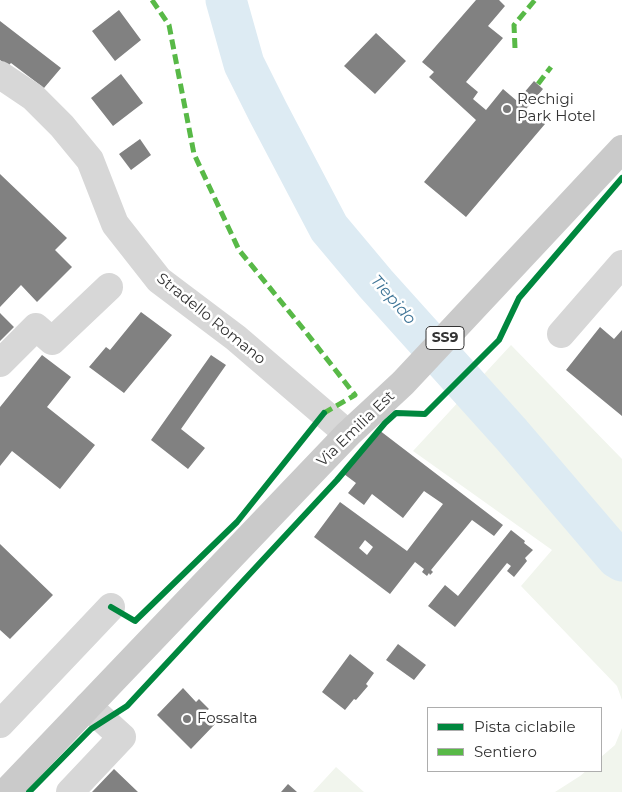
<!DOCTYPE html>
<html>
<head>
<meta charset="utf-8">
<style>
	body { margin:0 }
	#map { position:relative; width:622px; height:792px; overflow:hidden; background:#fff; font-family:Montserrat,sans-serif }
	canvas { display:block }
	.legend { position:absolute; left:427px; top:707px; width:175px; height:65px; box-sizing:border-box; background:#fff; border:1px solid #adadad; margin:0; padding:6px 9px; list-style:none; font-size:15px; color:#333 }
	.legend li { display:flex; align-items:center; gap:10px; height:25px }
	.legend b { width:25px; border:1px solid #adadad }
</style>
</head>
<body>
<div id="map">
<canvas width="622" height="792"></canvas>
<ul class="legend">
<li><b style="height:6px;background:#00873e"></b>Pista ciclabile</li>
<li><b style="height:6px;background:#58b947"></b>Sentiero</li>
</ul>
</div>
<script>
const ctx = document.querySelector('canvas').getContext('2d');
ctx.lineJoin = 'round';
function paint(path, color) { ctx.fillStyle = color; ctx.fill(path, 'evenodd'); }
const poly = rows => new Path2D(rows.map(r => 'M' + r).join(''));
function trace(path, color, width, dash) { ctx.strokeStyle = color; ctx.lineWidth = width; ctx.lineCap = dash ? 'butt' : 'round'; ctx.setLineDash(dash || []); ctx.stroke(path); }
function drawText(font, color, halo, rows, align = 'center') {
  ctx.font = font + ' Montserrat,sans-serif'; ctx.lineWidth = 5; ctx.setLineDash([]); ctx.textBaseline = 'middle'; ctx.strokeStyle = halo; ctx.fillStyle = color; for (const [text, x, y, turn = 0] of rows) {
    ctx.save(); ctx.translate(x, y); ctx.rotate((+turn || 0) * Math.PI / 180); ctx.textAlign = isNaN(turn) ? turn : align; if (halo) ctx.strokeText(text, 0, 0); ctx.fillText(text, 0, 0); ctx.restore();
  }
}
paint(poly([
	[511,345,622,459,622,700,617,686,521,586,552,550,413,451],
	[622,728,622,792,555,792,580,776,586,771,601,771,601,757,615,745],
	[336,767,364,792,313,792]
]), '#f1f5ed');
trace(poly([
	[226,0,244,64,268,112,329,228,376,284,511,434,617,558,622,561]
]), '#ddebf3', 41);
paint(poly([
	[476,0,499,0,505,6,488,26,503,38,466,82,478,92,473,99,486,110,503,89,517,101,534,81,543,89,526,109,545,124,466,217,424,182,476,120,429,77,434,72,422,62],
	[119,10,141,40,115,61,92,31],
	[0,21,61,68,44,88,11,63,8,66,0,60],
	[376,33,406,61,375,94,344,66],
	[121,74,143,103,113,126,91,98],
	[140,139,151,155,131,170,119,154],
	[0,174,67,238,55,250,72,267,37,302,21,285,0,307],
	[141,312,172,335,124,393,89,367,106,347,110,350],
	[0,313,14,327,0,341],
	[600,327,614,339,622,330,622,416,566,370],
	[42,355,71,377,47,407,95,445,60,489,12,451,0,466,0,407],
	[211,355,226,365,181,429,205,448,188,469,151,440],
	[379,430,503,525,494,536,472,520,431,570,433,572,430,575,429,573,427,576,422,572,424,569,415,562,390,594,314,537,340,502,407,551,443,504,424,491,403,518,372,494,364,505,348,493,356,483,344,474],
	[365,540,373,547,367,555,359,548],
	[511,530,525,541,524,543,533,550,525,558,527,561,514,577,507,571,511,566,507,563,455,627,428,606,445,585,458,596],
	[0,544,53,595,10,639,0,630],
	[398,644,426,665,414,680,386,660],
	[350,654,374,673,366,684,368,686,356,700,354,699,345,710,322,692],
	[183,688,196,702,199,699,209,709,206,711,217,722,191,749,157,715],
	[114,769,138,792,92,792],
	[288,784,297,792,281,792]
]), '#818181');
trace(poly([
	[0,75,33,97,62,126,90,160,115,224,159,280,236,338,348,434],
	[561,334,622,264],
	[0,363,36,327,52,341,109,287],
	[0,724,111,607],
	[70,792,122,737,88,706]
]), '#d7d7d7', 28);
trace(poly([
	[6,792,348,434,403,383,622,149]
]), '#cacaca', 28);
trace(poly([
	[152,0,169,25,194,154,239,250,305,331,355,395,324,413],
	[515,48,514,25,535,0],
	[538,84,551,67]
]), '#58b947', 5, [10, 5]);
trace(poly([
	[111,607,135,621,237,522,324,413],
	[29,792,91,729,127,706,337,480,385,423,396,413,425,414,499,340,519,298,622,178]
]), '#00873e', 6);
for (const [x, y, r, color] of [
	[507,109,5,"#7a7a7a"],
	[187,719,5,"#7a7a7a"]
]) { const dot = new Path2D(); dot.arc(x, y, r, 0, 2 * Math.PI); ctx.fillStyle = color; ctx.fill(dot); trace(dot, '#fff', 2); }
for (const [x, y, w] of [
	[445,338,38]
]) { const box = new Path2D(); box.roundRect(x - w / 2, y - 11.5, w, 23, 4); ctx.fillStyle = '#fff'; ctx.fill(box); trace(box, '#333', 1); }
drawText('bold 14px', '#333', null, [
	["SS9",445,338]
]);
drawText('15px', '#333', '#fff', [
	["Rechigi",517,100],
	["Park Hotel",517,117],
	["Fossalta",197,719]
], 'left');
drawText('15px', '#333', '#fff', [
	["Stradello Romano",211,319,39],
	["Via Emilia Est",356,429,-44]
]);
drawText('italic 16px', '#3f7597', '#fff', [
	["Tiepido",393,300,49]
]);
</script>
</body>
</html>
